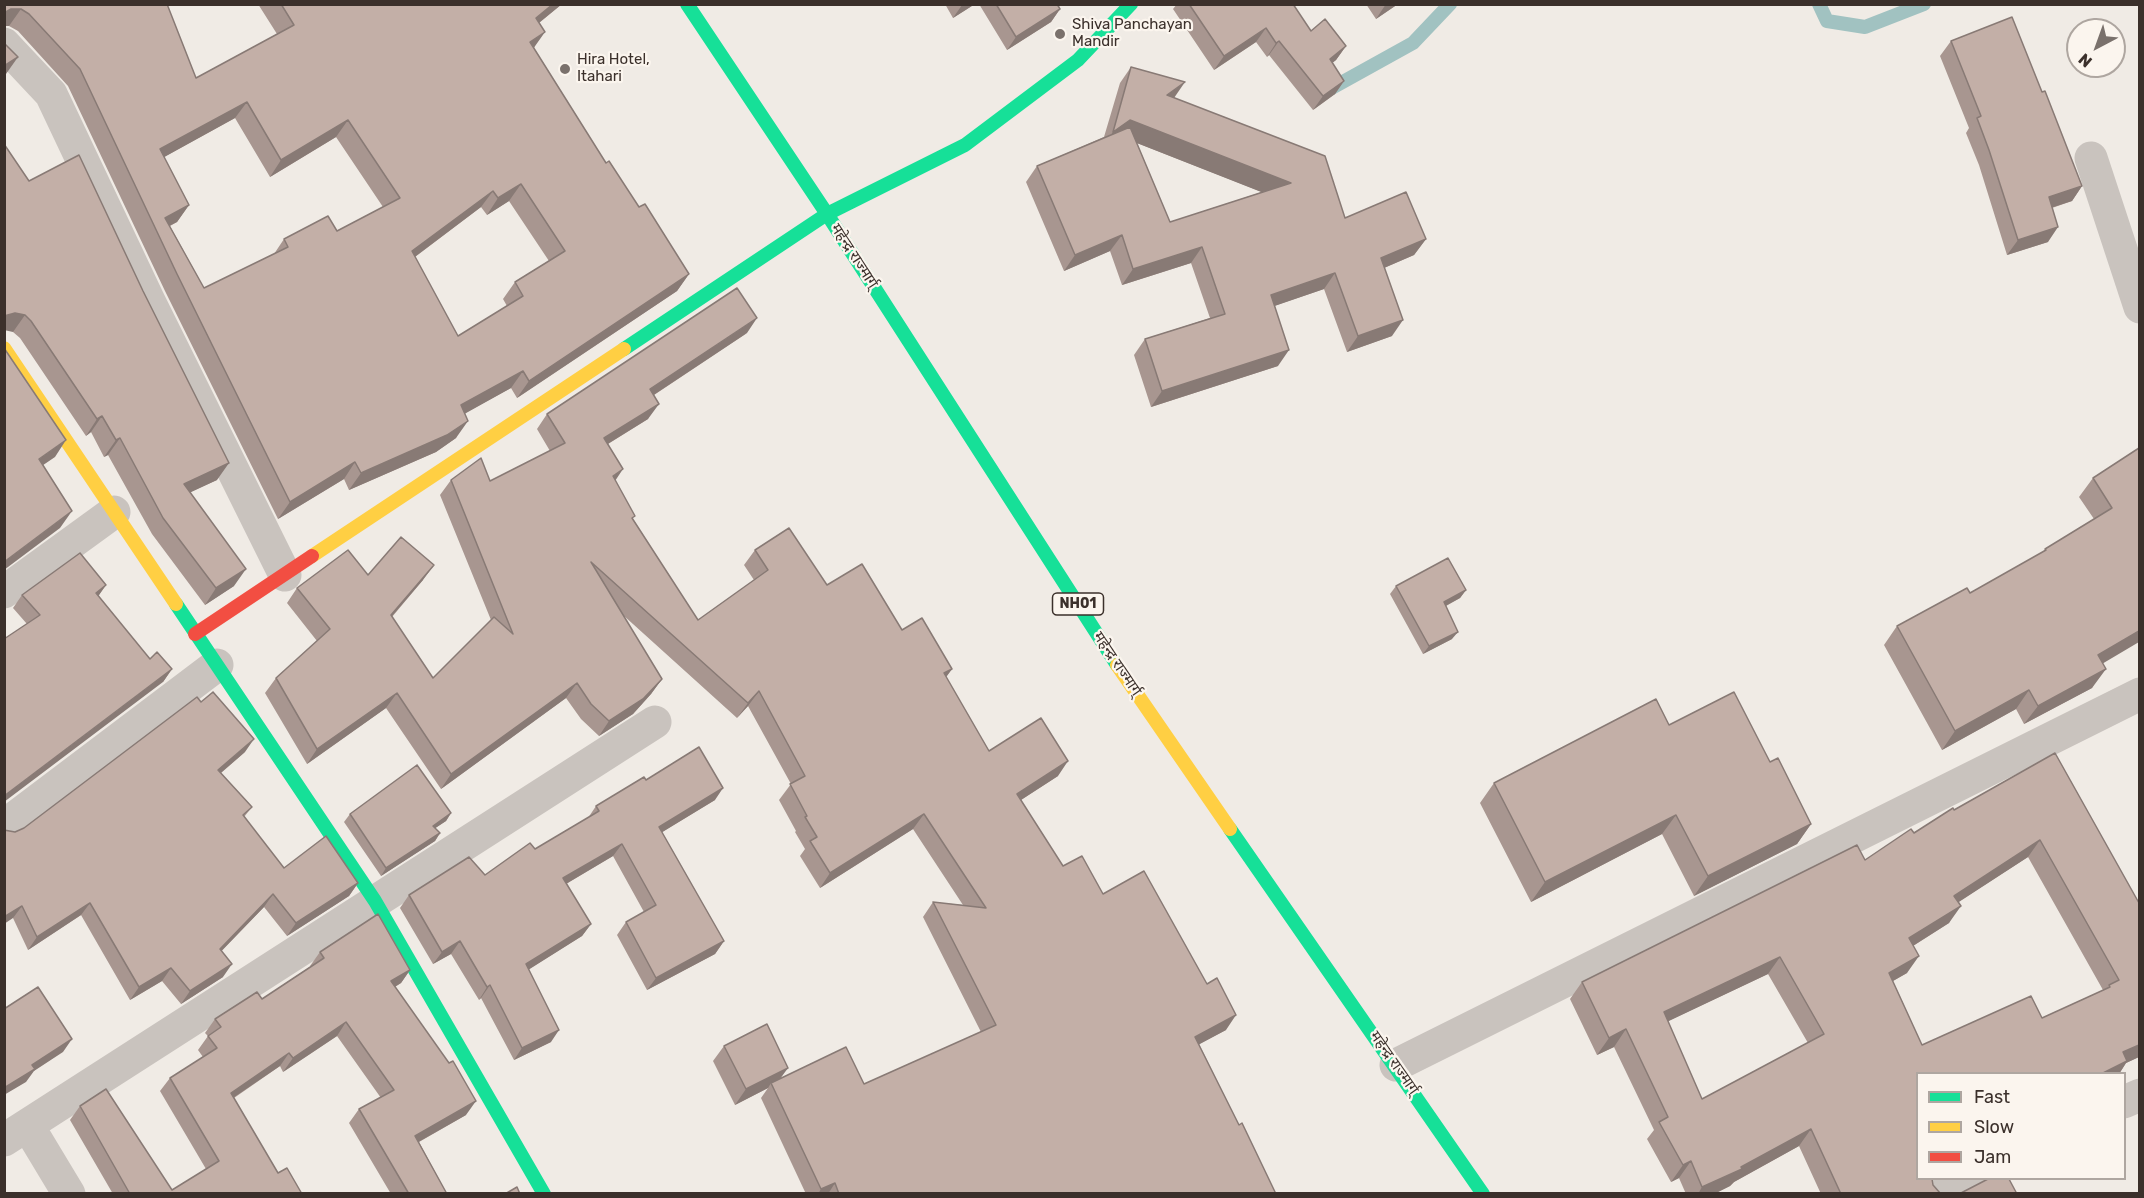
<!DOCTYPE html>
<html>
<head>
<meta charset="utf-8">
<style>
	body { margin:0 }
	#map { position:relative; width:2144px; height:1198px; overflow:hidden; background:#f0ebe5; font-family:Rubik,sans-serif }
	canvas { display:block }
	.frame { position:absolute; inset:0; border:6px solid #3b302b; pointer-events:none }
	.legend { position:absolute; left:1916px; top:1072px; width:210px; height:108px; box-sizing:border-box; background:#fbf5ee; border:2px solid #aea6a0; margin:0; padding:8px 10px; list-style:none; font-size:18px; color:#3b302b }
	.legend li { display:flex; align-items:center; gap:12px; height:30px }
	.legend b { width:30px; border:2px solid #aea6a0 }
	.north { position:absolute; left:2066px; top:18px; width:60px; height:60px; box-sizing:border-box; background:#fbf5ee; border:2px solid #aea6a0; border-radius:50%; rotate:221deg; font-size:16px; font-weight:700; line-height:24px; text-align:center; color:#3b302b }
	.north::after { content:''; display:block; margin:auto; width:21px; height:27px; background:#7a716c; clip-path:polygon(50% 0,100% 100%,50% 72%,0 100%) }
</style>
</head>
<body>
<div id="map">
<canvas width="2144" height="1198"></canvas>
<div class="frame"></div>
<ul class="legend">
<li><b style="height:8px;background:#16e098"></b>Fast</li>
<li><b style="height:8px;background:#ffcf43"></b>Slow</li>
<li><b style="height:8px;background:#f24e42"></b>Jam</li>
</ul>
<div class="north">N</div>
</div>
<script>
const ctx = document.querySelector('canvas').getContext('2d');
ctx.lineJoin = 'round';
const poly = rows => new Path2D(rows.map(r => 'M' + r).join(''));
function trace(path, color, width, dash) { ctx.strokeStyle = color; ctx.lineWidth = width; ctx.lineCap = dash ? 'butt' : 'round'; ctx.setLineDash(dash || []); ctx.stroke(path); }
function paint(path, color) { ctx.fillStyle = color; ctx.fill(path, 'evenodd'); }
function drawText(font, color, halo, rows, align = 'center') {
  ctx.font = font + ' Rubik,"Noto Sans Devanagari",sans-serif'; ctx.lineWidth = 4.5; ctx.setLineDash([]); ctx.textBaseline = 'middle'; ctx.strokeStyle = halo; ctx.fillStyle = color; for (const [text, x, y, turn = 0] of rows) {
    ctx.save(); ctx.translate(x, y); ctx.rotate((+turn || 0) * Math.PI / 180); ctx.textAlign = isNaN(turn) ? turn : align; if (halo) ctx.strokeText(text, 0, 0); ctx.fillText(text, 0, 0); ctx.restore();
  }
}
trace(poly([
	[1819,4,1827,21,1865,27,1924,4],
	[1330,89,1413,43,1450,4]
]), '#a1c2c1', 14);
trace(poly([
	[4,44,51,94,148,299,285,575],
	[2091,158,2140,307],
	[4,592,114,512],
	[4,826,217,665],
	[1396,1065,2140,694],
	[2124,1102,2140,1095],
	[28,1126,69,1194],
	[4,1140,655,722],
	[1938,1194,1969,1178]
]), '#c9c3be', 33);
trace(poly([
	[687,4,827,214,1117,665],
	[624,349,827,214,965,145,1078,60,1131,4],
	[176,604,375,901,544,1194],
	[1230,829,1483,1194]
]), '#16e098', 14);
trace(poly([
	[4,348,176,604],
	[312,556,624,349],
	[1117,665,1230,829]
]), '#ffcf43', 14);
trace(poly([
	[195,634,312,556]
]), '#f24e42', 14);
paint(poly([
	[4,4,167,4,196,78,277,34,258,4,562,4,539,23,534,48,606,163,689,274,677,291,517,398,511,388,465,413,456,438,436,452,349,490,344,479,278,519,165,291,68,86,18,31,9,26,4,26],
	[235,118,270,177,336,137,383,207,337,231,284,239,274,254,204,288,170,226,177,222,189,205,164,157],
	[509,201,549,261,515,282,503,299,507,306,458,336,415,257,481,207,487,215],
	[945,4,975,4,953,18],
	[979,4,1057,4,1060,9,1051,22,1007,50],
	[1177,4,1293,4,1311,31,1346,46,1336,60,1332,63,1344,81,1335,94,1313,110,1269,55,1267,57,1256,42,1214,70,1173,9],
	[1366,4,1398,4,1376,19],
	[1951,41,2042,92,2082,186,2072,201,2052,208,2048,242,2007,255,1979,165,1966,133,1969,128,1940,56],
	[1131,67,1345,218,1426,239,1414,255,1384,268,1392,336,1347,352,1324,289,1274,306,1278,366,1151,407,1134,355,1145,339,1210,318,1191,263,1122,285,1110,251,1064,271,1026,182,1037,166,1104,137,1120,83],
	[1137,143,1262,192,1170,222],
	[4,144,217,480,190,492,234,586,205,605,152,534,108,455,104,457,91,432,86,436,20,338,13,332],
	[747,333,654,395,648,419,608,444,615,480,633,519,698,620,754,580,744,565,755,550,827,585,902,630,952,669,946,677,989,751,1058,776,1021,800,1063,866,1103,894,1226,1030,1199,1044,1239,1125,1276,1194,806,1194,761,1098,768,1088,735,1105,713,1061,724,1046,781,1078,864,1084,981,1032,923,917,933,902,963,905,913,829,820,888,800,856,805,849,795,832,796,831,779,800,791,784,748,706,737,718,623,615,662,679,651,694,633,714,599,736,581,719,566,698,441,789,386,708,307,764,265,693,276,678,317,641,287,603,297,588,368,575,423,580,392,617,433,678,491,620,440,495,451,480,490,481,550,451,537,429,547,414],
	[2139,448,2103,664,2092,688,2024,724,2016,709,1942,750,1884,645,1897,626,1970,593,2043,552,2045,549,2094,519,2079,497,2093,478],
	[106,585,98,596,150,659,172,669,163,682,27,624,13,608,22,595],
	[1396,586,1466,590,1460,598,1446,606,1452,639,1423,654,1390,594],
	[1669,725,1770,762,1811,824,1797,844,1694,896,1662,834,1531,902,1480,803,1494,783],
	[245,752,221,773,252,807,244,817,284,868,358,883,349,896,287,936,264,907,221,951,223,977,181,1004,162,981,130,1000,81,915,28,950,13,918,15,832],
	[2055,753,2139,903,2139,1057,2126,1063,2119,1074,1917,1074,1933,1185,1940,1193,1942,1194,1821,1194,1799,1146,1734,1182,1730,1186,1714,1194,1686,1194,1679,1178,1671,1182,1647,1139,1654,1130,1614,1047,1597,1055,1570,999,1582,982,1865,860],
	[2028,857,2103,990,2042,1018,1922,1045,1893,981,1907,973,1913,946,1949,923,1958,902],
	[1768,974,1808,1043,1702,1099,1668,1021],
	[646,780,715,800,662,832,724,941,715,954,647,990,617,935,626,922,644,912,613,856,566,884,591,924,582,936,529,969,551,1042,514,1060,481,998,479,1000,451,954,433,964,400,908,409,895,485,875,535,849,588,818,596,806],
	[451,813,446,821,435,828,440,833,435,841,381,876,344,822,350,814],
	[320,952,410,970,401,983,395,987,466,1115,419,1142,447,1194,391,1194,349,1123,359,1109,381,1098,337,1036,283,1072,280,1066,234,1098,278,1173,302,1194,113,1194,70,1120,80,1106,172,1190,206,1169,160,1091,170,1078,203,1057,198,1050,208,1036,205,1033,215,1019,262,999,311,966,310,966]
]), '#a89690');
paint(poly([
	[553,4,562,4,524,35,536,18],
	[963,4,975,4,953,18,962,5],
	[1386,4,1398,4,1376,19],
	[11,9,21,9,9,26,4,26,4,13],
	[1060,9,1051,22,1007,50,1016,37],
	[1266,28,1256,42,1214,70,1224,56],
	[545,32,533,49,530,42],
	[1279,41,1269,55,1267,57,1276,43],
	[1346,46,1336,60,1320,73,1330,59],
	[18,57,6,74,4,75,4,66],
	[1344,81,1335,94,1313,110,1323,96],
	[1185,82,1174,98,1167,95],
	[247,102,235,118,148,166,160,149],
	[348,120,336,137,270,177,281,160],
	[1130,120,1291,183,1279,199,1119,136,1102,148,1113,132],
	[521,184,509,201,487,215,498,198],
	[2082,186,2072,201,2038,212,2049,197],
	[493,191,481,207,400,268,412,251],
	[189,205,177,222,157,232,165,218],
	[2058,227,2048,242,2007,255,2018,240],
	[1122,235,1110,251,1064,271,1075,255],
	[1426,239,1414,255,1370,274,1381,258],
	[1202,247,1191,263,1122,285,1133,269],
	[1335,273,1324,289,1260,311,1271,295],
	[689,274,677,291,517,398,529,381],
	[15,313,25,315,13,332,4,330,4,316],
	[757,318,747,333,640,404,650,389],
	[1403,320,1392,336,1347,352,1358,336],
	[1289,350,1278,366,1151,407,1162,391],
	[523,371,511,388,450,422,461,405],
	[659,404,648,419,593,453,604,438],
	[102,416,91,432,86,436,97,419],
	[468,421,456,438,436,452,349,490,361,473],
	[120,438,108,455,104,457,116,440],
	[66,440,55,457,27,476,39,459],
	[355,462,344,479,278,519,290,502],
	[229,463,217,480,172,501,184,484],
	[623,469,613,484,613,476],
	[72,511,60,528,4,570,4,562],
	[434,565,423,580,380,630,391,615],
	[246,569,234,586,205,605,216,588],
	[106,585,97,598,96,593],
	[1466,590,1460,598,1438,610,1444,602],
	[2139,631,2139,642,2085,674,2098,655],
	[1458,632,1452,639,1423,654,1429,646],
	[172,669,163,682,4,802,4,796],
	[952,669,941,684,944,673],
	[2106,669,2092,688,2024,724,2038,706],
	[662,679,651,694,633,714,599,736,609,721],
	[577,683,566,698,441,789,451,774],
	[2029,690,2016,709,1942,750,1955,731],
	[759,691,748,706,737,718,748,703],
	[397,693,386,708,307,764,317,749],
	[254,739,245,752,209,783,218,770],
	[1068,761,1058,776,1007,809,1017,794],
	[723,788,715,800,651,839,659,827],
	[451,813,446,821,428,833,433,826],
	[924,814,913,829,820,888,830,873],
	[1676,815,1662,834,1531,902,1545,882],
	[1811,824,1797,844,1694,896,1708,876],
	[440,833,435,841,381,876,386,868],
	[2040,840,2028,857,1942,913,1954,896],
	[622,844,613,856,554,891,563,878],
	[358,883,349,896,287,936,296,923],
	[273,894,264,907,211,962,220,949],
	[90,903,81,915,28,950,37,937],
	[22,906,13,918,4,924,4,917],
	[1961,906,1949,923,1897,956,1909,938],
	[591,924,582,936,517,977,526,964],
	[460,941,451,954,433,964,442,952],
	[724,941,715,954,647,990,656,978],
	[1919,956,1907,973,1877,990,1889,973],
	[1780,957,1768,974,1652,1029,1664,1012],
	[232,964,223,977,181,1004,190,991],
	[171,968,162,981,130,1000,139,987],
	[410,970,401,983,381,995,391,981],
	[490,985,481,998,479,1000,487,987],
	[1236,1015,1226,1030,1185,1052,1195,1037],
	[346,1022,337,1036,283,1072,293,1058],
	[1626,1029,1614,1047,1597,1055,1609,1038],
	[559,1030,551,1042,514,1060,522,1048],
	[72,1039,63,1052,34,1071,26,1082,4,1095,4,1088,32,1065],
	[2139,1045,2139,1057,2126,1063,2119,1074,2101,1074,2123,1052],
	[289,1053,280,1066,221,1106,231,1093],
	[788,1068,777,1083,771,1083,768,1088,735,1105,746,1089],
	[476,1101,466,1115,406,1149,415,1136],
	[1811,1129,1799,1146,1734,1182,1730,1186,1714,1194,1698,1194,1702,1187,1741,1167],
	[1691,1161,1679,1178,1671,1182,1683,1165],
	[835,1183,828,1194,818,1194,821,1189]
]), '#887a75');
const building = poly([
	[4,4,167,4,196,78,294,25,281,4,553,4,536,18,545,32,530,42,606,163,609,161,639,207,645,204,689,274,529,381,523,371,461,405,468,421,447,435,361,473,355,462,290,502,177,274,80,69,29,14,21,9,11,9,4,13,4,4],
	[247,102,281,160,348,120,400,198,337,231,328,216,284,239,288,247,204,288,165,218,189,205,160,149,247,102],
	[521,184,565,251,515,282,523,296,458,336,412,251,493,191,498,198,521,184],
	[996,4,1057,4,1060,9,1016,37,996,4],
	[1189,4,1293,4,1311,31,1325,19,1346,46,1330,59,1344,81,1323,96,1279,41,1276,43,1266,28,1224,56,1189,4],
	[2012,17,2042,92,2045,91,2082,186,2049,197,2058,227,2018,240,1989,150,1977,118,1981,116,1951,41,2012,17],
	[4,43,18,57,4,66,4,43],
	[1131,67,1185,82,1167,95,1325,156,1345,218,1406,192,1426,239,1381,258,1403,320,1358,336,1335,273,1271,295,1289,350,1162,391,1145,339,1225,314,1202,247,1133,269,1122,235,1075,255,1037,166,1130,127,1170,222,1291,183,1130,120,1113,132,1131,67],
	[4,144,29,181,79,155,143,291,229,463,184,484,246,569,216,588,163,518,120,438,116,440,102,416,97,419,31,321,25,315,15,313,4,316,4,144],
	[737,288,757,318,650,389,659,404,604,438,623,469,613,476,635,516,632,518,698,620,768,570,755,550,789,528,827,585,862,564,902,630,922,618,952,669,944,673,989,751,1041,718,1068,761,1017,794,1063,866,1082,856,1103,894,1144,871,1207,984,1217,978,1236,1015,1195,1037,1239,1125,1242,1123,1276,1194,839,1194,835,1183,821,1189,771,1083,846,1047,864,1084,996,1025,933,902,986,908,924,814,830,873,810,841,817,837,805,817,807,816,790,784,805,776,759,691,748,703,591,562,662,679,643,699,609,721,591,704,577,683,451,774,397,693,317,749,276,678,330,629,297,588,348,550,368,575,401,537,434,565,391,615,433,678,494,617,513,634,451,480,481,458,490,481,565,443,547,414,737,288],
	[4,348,66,440,39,459,72,511,4,562,4,348],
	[2139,448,2139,631,2098,655,2106,669,2038,706,2029,690,1955,731,1897,626,1967,588,1970,593,2046,550,2045,549,2112,508,2093,478,2139,448],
	[80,553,106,585,96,593,150,659,157,652,172,669,4,796,4,639,40,615,22,595,80,553],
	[1448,558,1466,590,1444,602,1458,632,1429,646,1396,586,1448,558],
	[213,692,254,739,218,770,252,807,243,815,284,868,326,836,358,883,296,923,273,894,220,949,232,964,190,991,171,968,139,987,90,903,37,937,22,906,4,917,4,830,15,832,24,828,197,697,201,702,213,692],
	[1734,692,1770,762,1778,758,1811,824,1708,876,1676,815,1545,882,1494,783,1656,699,1669,725,1734,692],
	[699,747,723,788,659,827,724,941,656,978,626,922,656,905,622,844,563,878,591,924,526,964,559,1030,522,1048,490,985,487,987,460,941,442,952,409,895,469,857,485,875,530,843,535,849,599,811,596,806,644,777,646,780,699,747],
	[2055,753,2139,903,2139,1045,2123,1052,2127,1061,2101,1074,1917,1074,1917,1179,1932,1179,1933,1185,1940,1193,1942,1194,1841,1194,1811,1129,1741,1167,1742,1169,1702,1187,1691,1161,1683,1165,1659,1122,1668,1117,1626,1029,1609,1038,1582,982,1857,845,1865,860,1911,829,1914,833,1953,808,1954,810,2055,753],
	[2040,840,2119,980,2109,985,2110,987,2042,1018,2031,996,1922,1045,1889,973,1919,956,1909,938,1961,906,1954,896,2040,840],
	[1780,957,1824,1034,1702,1099,1664,1012,1780,957],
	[417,765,451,813,433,826,440,833,386,868,350,814,417,765],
	[378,914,410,970,391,981,449,1063,453,1061,476,1101,415,1136,447,1194,409,1194,359,1109,394,1090,346,1022,293,1058,289,1053,231,1093,278,1173,287,1168,302,1194,130,1194,80,1106,106,1089,172,1190,219,1161,170,1078,217,1048,208,1036,221,1027,215,1019,257,992,262,999,324,958,320,952,378,914],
	[38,987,72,1039,32,1065,35,1069,4,1088,4,1009,38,987],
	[767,1024,788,1068,746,1089,724,1046,767,1024],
	[1988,1179,2009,1179,2017,1194,1959,1194,1988,1179],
	[517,1187,520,1194,505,1194,517,1187]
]);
paint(building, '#c3afa7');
trace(building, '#887a75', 1.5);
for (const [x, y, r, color] of [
	[1060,34,6,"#7a716c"],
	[565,69,6,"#7a716c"]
]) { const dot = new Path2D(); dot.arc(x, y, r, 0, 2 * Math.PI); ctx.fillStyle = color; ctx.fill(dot); trace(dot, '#fbf5ee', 2); }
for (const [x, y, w] of [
	[1078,604,51]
]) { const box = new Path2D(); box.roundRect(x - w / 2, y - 11, w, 22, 4.5); ctx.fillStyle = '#fbf5ee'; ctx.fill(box); trace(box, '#3b302b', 1.5); }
drawText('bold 14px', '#3b302b', null, [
	["NH01",1078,604]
]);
drawText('15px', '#3b302b', '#fbf5ee', [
	["Shiva Panchayan",1072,25],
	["Mandir",1072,42],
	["Hira Hotel,",577,60],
	["Itahari",577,77]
], 'left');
drawText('15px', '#3b302b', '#fbf5ee', [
	["महेन्द्र राज्मार्ग्",854,256,57],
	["महेन्द्र राज्मार्ग्",1117,664,56],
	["महेन्द्र राज्मार्ग्",1394,1063,55]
]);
</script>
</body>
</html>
